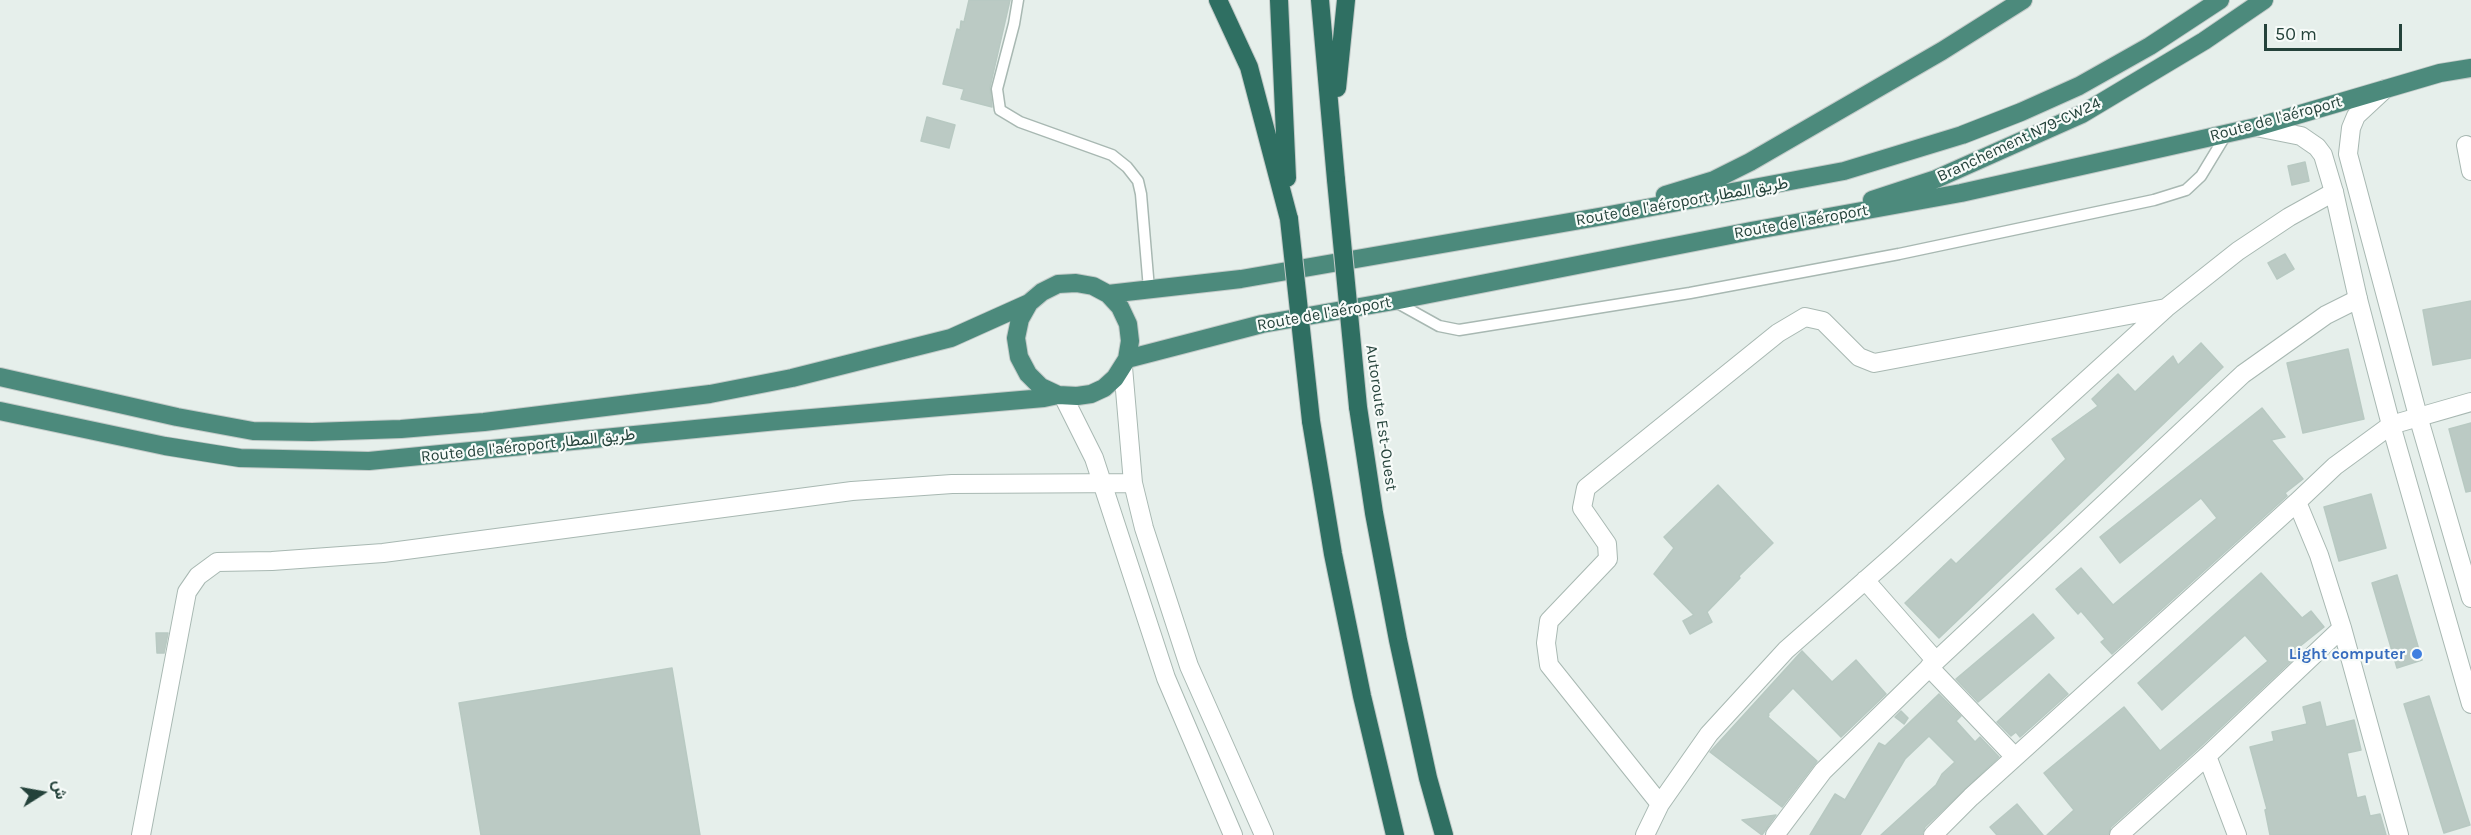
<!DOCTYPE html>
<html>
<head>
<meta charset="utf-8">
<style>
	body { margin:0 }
	#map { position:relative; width:2471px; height:835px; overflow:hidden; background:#e6efeb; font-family:Karla,Vazirmatn,sans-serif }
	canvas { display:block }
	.north { position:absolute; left:12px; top:763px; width:60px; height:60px; -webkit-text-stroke:4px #f7fbf9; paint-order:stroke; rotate:79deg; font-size:16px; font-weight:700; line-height:24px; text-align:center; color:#24423a }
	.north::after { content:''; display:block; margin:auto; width:21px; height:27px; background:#24423a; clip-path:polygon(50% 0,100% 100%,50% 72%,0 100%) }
	.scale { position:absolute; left:2264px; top:24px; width:138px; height:27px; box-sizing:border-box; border:3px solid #24423a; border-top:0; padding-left:8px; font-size:18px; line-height:21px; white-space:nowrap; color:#24423a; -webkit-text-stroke:4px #f7fbf9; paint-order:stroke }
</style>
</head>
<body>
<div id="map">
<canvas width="2471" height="835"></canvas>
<div class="north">ش</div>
<div class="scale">50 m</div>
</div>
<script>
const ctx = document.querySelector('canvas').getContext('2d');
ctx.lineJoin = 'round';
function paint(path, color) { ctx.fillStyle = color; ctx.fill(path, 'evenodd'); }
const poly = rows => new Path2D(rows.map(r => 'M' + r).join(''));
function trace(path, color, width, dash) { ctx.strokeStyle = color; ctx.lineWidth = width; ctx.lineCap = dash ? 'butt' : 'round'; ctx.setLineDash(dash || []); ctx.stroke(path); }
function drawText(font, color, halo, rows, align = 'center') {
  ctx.font = font + ' Karla,Vazirmatn,sans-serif'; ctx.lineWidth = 4.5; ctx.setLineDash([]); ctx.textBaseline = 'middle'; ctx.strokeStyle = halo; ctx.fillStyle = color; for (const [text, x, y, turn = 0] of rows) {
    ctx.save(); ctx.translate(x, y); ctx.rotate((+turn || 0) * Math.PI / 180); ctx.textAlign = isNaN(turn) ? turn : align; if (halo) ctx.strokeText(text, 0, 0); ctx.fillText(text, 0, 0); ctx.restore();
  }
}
const building = poly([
	[969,0,1010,0,990,87,992,107,961,99,964,89,943,84,957,29,960,30,961,21,964,22,969,0],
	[927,117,955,125,949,148,921,141,927,117],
	[2305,162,2309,181,2292,185,2288,166,2305,162],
	[2285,254,2294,269,2277,279,2268,263,2285,254],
	[2471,301,2471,358,2433,365,2423,310,2471,301],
	[2201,343,2223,367,1939,638,1905,603,1951,559,1956,564,2066,459,2052,439,2098,406,2092,399,2118,374,2135,392,2173,356,2178,365,2201,343],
	[2348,349,2364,419,2303,433,2287,363,2348,349],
	[2262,408,2285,437,2271,440,2303,479,2285,493,2287,496,2112,654,2101,642,2105,639,2081,611,2078,614,2056,589,2081,568,2113,605,2217,518,2201,498,2120,563,2100,537,2262,408],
	[2471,423,2471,491,2466,492,2449,429,2471,423],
	[1718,485,1773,543,1739,576,1740,578,1707,612,1712,622,1690,634,1683,621,1694,615,1654,574,1674,548,1664,537,1718,485],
	[2371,494,2386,548,2339,561,2324,507,2371,494],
	[2261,573,2302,618,2311,611,2324,627,2299,647,2302,651,2199,748,2111,827,2108,835,2047,835,2074,810,2044,773,2124,707,2160,751,2268,661,2245,635,2162,710,2138,683,2261,573],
	[2397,575,2422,660,2397,668,2372,583,2397,575],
	[2033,614,2054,638,1978,702,1956,679,2033,614],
	[156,633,168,633,164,653,157,653,156,633],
	[1802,651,1832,682,1856,660,1886,694,1841,737,1793,688,1768,714,1769,715,1768,717,1817,761,1782,807,1710,752,1802,651],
	[672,668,700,835,481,835,459,703,672,668],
	[2049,674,2068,694,2020,737,2016,732,2011,736,1997,722,2049,674],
	[1939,694,1961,716,1956,721,1975,742,1980,737,1999,757,1925,827,1922,835,1881,835,1936,785,1942,774,1955,762,1929,736,1905,759,1860,835,1810,835,1835,794,1845,800,1879,743,1885,746,1939,694],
	[2429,696,2470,825,2444,833,2404,704,2429,696],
	[2320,702,2326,727,2354,720,2361,750,2347,753,2357,798,2365,796,2370,816,2380,814,2386,835,2270,835,2265,810,2267,809,2250,747,2274,741,2272,732,2307,724,2303,707,2320,702],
	[1901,711,1908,718,1904,724,1895,717,1901,711],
	[2017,804,2043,835,1997,835,1990,827,2017,804],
	[1776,815,1762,835,1742,820,1776,815]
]);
paint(building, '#bbcac4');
trace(building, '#b8c9c2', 1.5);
const service = poly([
	[1018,0,1014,24,997,89,1000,110,1020,122,1112,155,1127,167,1138,181,1141,194,1149,289],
	[1394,301,1439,326,1459,330,1690,293,1899,254,2154,200,2186,190,2201,176,2227,133]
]);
const minor = poly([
	[2466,145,2471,171],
	[1123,367,1133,483,1144,528,1189,666,1264,835],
	[1063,396,1094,458,1166,678,1233,835],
	[1865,580,1936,661],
	[1929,667,2015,757],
	[2207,756,2237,835],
	[1660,804,1549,665,1546,643,1549,621,1608,559,1607,544,1582,508,1586,488,1778,333,1805,317,1823,321,1859,357,1874,363,2166,308],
	[141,835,187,592,198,576,217,562,272,561,383,553,852,491,952,484,1133,483],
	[1645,835,1660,804,1709,734,1786,650,1894,555,2166,308,2238,251,2289,217,2334,192],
	[1775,835,1823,771,1936,661,2243,374,2326,315,2358,299],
	[1933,835,1971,797,2297,502],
	[2119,835,2207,756,2342,628],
	[2399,835,2342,628,2319,555,2297,502,2335,466,2391,425,2471,402]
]);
const tertiary = poly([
	[2385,89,2356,116,2351,128,2348,154,2418,416,2471,598],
	[2256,127,2301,136,2317,147,2323,155,2334,192,2358,299,2391,425,2471,704]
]);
const trunk = poly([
	[1665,195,1714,180,1750,162,1942,51,2023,0],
	[1872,200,1936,179,2082,114,2204,41,2264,0],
	[1108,294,1241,279,1604,216,1844,171,1962,135,2021,112,2079,86,2150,46,2220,0],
	[1127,359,1262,324,1394,301,1751,231,1961,193,2256,127,2440,73,2471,68],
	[0,377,177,417,253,431,312,432,401,429,484,422,710,394,792,378,951,338,1029,303,1042,292,1058,284,1076,283,1093,286,1108,294,1120,307,1128,324,1130,341,1127,359,1115,378,1104,388,1091,394,1077,396,1058,395,1041,387,1028,374,1019,357,1016,338,1020,319,1029,303],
	[0,411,165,446,240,458,369,461,777,421,1044,398,1058,395]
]);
const motorway = poly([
	[1218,0,1249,67,1289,219],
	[1279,0,1287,178],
	[1320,0,1336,180],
	[1337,88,1346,0],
	[1358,407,1374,513,1398,640,1428,778,1444,835],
	[1311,421,1333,554,1362,696,1395,835]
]);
trace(service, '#a8b8b2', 13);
trace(minor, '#a8b8b2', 20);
trace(tertiary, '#a8b8b2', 20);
trace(trunk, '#c2cac8', 20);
trace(motorway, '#c2cac8', 20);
trace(service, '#fff', 10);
trace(minor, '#fff', 18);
trace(tertiary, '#fff', 18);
trace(trunk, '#4c8a7c', 18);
trace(motorway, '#2f6f62', 18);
const motorwayBridge = poly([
	[1336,180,1358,407],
	[1289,219,1311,421]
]);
trace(motorwayBridge, '#c2cac8', 20, []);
trace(motorwayBridge, '#2f6f62', 18);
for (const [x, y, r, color] of [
	[2417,654,6,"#3f7fe0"]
]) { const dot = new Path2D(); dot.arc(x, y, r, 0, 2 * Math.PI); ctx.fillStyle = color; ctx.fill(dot); trace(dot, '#f7fbf9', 2); }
drawText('16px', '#24423a', '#f7fbf9', [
	["Route de l'aéroport",2276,119,-15],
	["Branchement N79-CW24",2019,140,-25],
	["Route de l'aéroport طريق المطار",1682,202,-10],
	["Route de l'aéroport",1801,222,-10],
	["Route de l'aéroport",1324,314,-10],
	["Autoroute Est-Ouest",1381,418,82],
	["Route de l'aéroport طريق المطار",528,446,-6]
]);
drawText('bold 16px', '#366cbe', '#f7fbf9', [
	["Light computer",2405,654]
], 'right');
</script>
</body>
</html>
